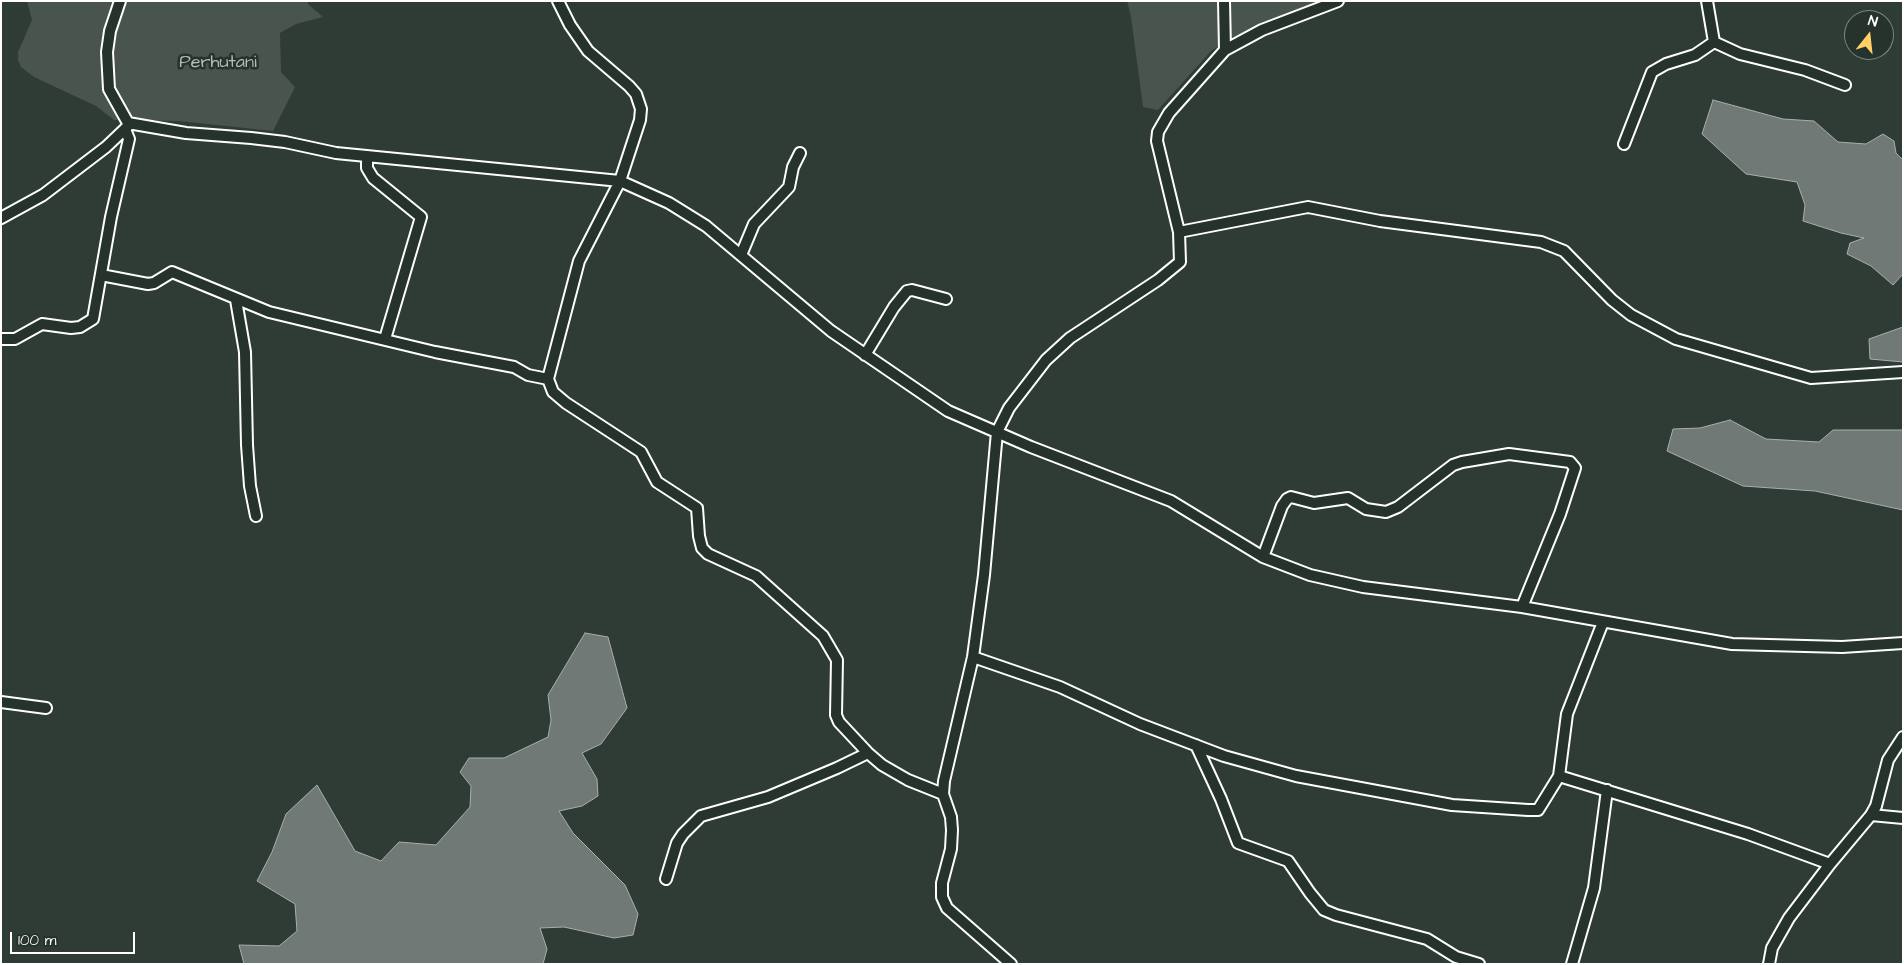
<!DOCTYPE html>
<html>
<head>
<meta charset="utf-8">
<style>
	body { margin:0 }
	#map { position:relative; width:1904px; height:965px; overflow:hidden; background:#2f3b35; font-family:"Architects Daughter",sans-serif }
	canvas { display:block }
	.frame { position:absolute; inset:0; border:2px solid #fff; pointer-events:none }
	.north { position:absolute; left:1844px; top:10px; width:50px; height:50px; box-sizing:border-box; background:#26332d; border:1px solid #7d8581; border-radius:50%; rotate:16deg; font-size:14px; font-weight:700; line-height:20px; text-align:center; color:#fff }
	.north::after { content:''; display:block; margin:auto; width:18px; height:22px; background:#ffd166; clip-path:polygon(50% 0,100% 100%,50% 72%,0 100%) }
	.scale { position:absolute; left:10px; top:932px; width:125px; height:22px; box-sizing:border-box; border:2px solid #fff; border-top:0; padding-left:6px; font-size:15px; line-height:18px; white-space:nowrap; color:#fff; -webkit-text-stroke:4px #26332d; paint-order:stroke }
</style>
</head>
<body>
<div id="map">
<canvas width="1904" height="965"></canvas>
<div class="frame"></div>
<div class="north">N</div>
<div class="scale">100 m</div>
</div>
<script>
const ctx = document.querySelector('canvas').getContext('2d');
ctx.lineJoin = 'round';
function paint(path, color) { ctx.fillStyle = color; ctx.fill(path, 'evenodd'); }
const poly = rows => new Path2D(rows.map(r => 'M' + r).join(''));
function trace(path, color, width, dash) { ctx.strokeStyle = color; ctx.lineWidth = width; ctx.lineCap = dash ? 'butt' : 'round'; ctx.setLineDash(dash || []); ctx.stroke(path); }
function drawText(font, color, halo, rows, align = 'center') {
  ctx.font = font + ' "Architects Daughter",sans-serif'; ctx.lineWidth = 5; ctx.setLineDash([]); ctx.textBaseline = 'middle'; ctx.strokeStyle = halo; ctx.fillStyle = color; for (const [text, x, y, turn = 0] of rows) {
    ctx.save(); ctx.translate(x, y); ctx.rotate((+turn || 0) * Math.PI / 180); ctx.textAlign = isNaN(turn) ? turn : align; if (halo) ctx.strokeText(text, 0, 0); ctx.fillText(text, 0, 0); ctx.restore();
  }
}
paint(poly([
	[27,1,308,1,308,4,323,17,296,24,280,33,281,72,295,87,273,131,179,121,114,120,96,106,34,77,21,67,18,60,18,52,32,20],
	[1127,1,1330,1,1231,38,1211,51,1158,110,1143,107,1131,17]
]), '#4a544f');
const water = poly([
	[1713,100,1783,119,1814,121,1838,142,1866,144,1883,134,1894,141,1896,153,1903,160,1903,274,1893,285,1871,266,1847,254,1850,243,1864,238,1841,233,1803,221,1805,205,1797,182,1746,174,1702,134,1713,100],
	[1903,327,1903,362,1870,359,1869,339,1903,327],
	[1730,420,1766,439,1819,442,1833,430,1903,430,1903,510,1815,491,1743,486,1667,451,1673,429,1700,428,1730,420],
	[585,633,608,637,627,708,601,744,582,753,597,779,598,796,582,806,559,811,573,833,625,885,638,914,633,935,614,938,564,927,540,928,547,949,543,964,244,964,239,945,279,946,297,931,295,904,257,881,272,852,286,814,317,785,355,851,381,861,399,842,436,845,470,807,471,786,460,772,469,758,504,758,548,737,551,720,548,695,585,633]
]);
paint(water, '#707975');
trace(water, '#a9afac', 1);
const minor = poly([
	[558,1,570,25,588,51,629,86,636,94,641,109,640,120,620,181,579,261,548,379,553,392,566,403,641,452,657,482,697,508,699,536,702,548,708,554,756,576,823,636,837,660,836,715,839,722,868,753,882,765,908,780,943,794],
	[1224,1,1225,50],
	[1707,1,1714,42,1740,54,1805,70,1845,85],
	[128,123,186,133,251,138,285,142,336,153,620,181,669,203,706,226,831,331,948,411,1031,447,1171,501,1263,557,1310,575,1363,587,1522,607,1732,644,1842,647,1903,643],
	[1624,144,1652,72,1666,64,1695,55,1714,42],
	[367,156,367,168,373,178,421,217,385,339],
	[1,218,43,195,106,147,127,127,128,123,109,89,107,52,110,31,120,1],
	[1179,232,1308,207,1380,221,1541,242,1564,251,1612,300,1631,315,1676,339,1811,378,1903,372],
	[741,255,754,224,789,187,793,167,800,153],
	[101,275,148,284,154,283,172,272,269,312,435,352,514,367,528,375,548,379],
	[236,300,245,352,247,445,250,486,256,516],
	[1,339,15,339,42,324,71,328,80,327,93,319,111,217,129,139,125,129],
	[865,355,894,307,907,291,912,290,946,299],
	[1263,557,1282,506,1287,499,1291,497,1314,503,1348,498,1366,509,1386,512,1398,507,1453,465,1462,462,1509,454,1570,462,1575,468,1560,514,1522,607],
	[973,657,1060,687,1140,724,1224,756,1296,776,1452,805,1528,810,1538,810,1559,776,1567,714,1603,622],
	[1,702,46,708],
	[1196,745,1221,799,1238,843,1288,861,1310,893,1324,910,1336,915,1427,939,1456,957,1479,964],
	[1559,776,1748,834,1830,864],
	[1871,815,1903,818],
	[666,879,677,843,683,834,701,816,768,797,837,768,868,753],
	[1011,964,947,908,942,897,942,883,951,849,952,830,951,817,943,794,944,781,973,657,984,575,997,432,1009,408,1046,360,1070,338,1158,280,1180,262,1179,232,1157,141,1158,132,1169,113,1225,50,1262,30,1338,1],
	[1572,964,1594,888,1607,790],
	[1769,964,1772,948,1789,918,1830,864,1871,815,1876,806,1888,760,1903,737]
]);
trace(minor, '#fff', 14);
trace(minor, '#26332d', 10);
drawText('18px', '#b7bbb9', '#26332d', [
	["Perhutani",218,63]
]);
</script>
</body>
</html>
